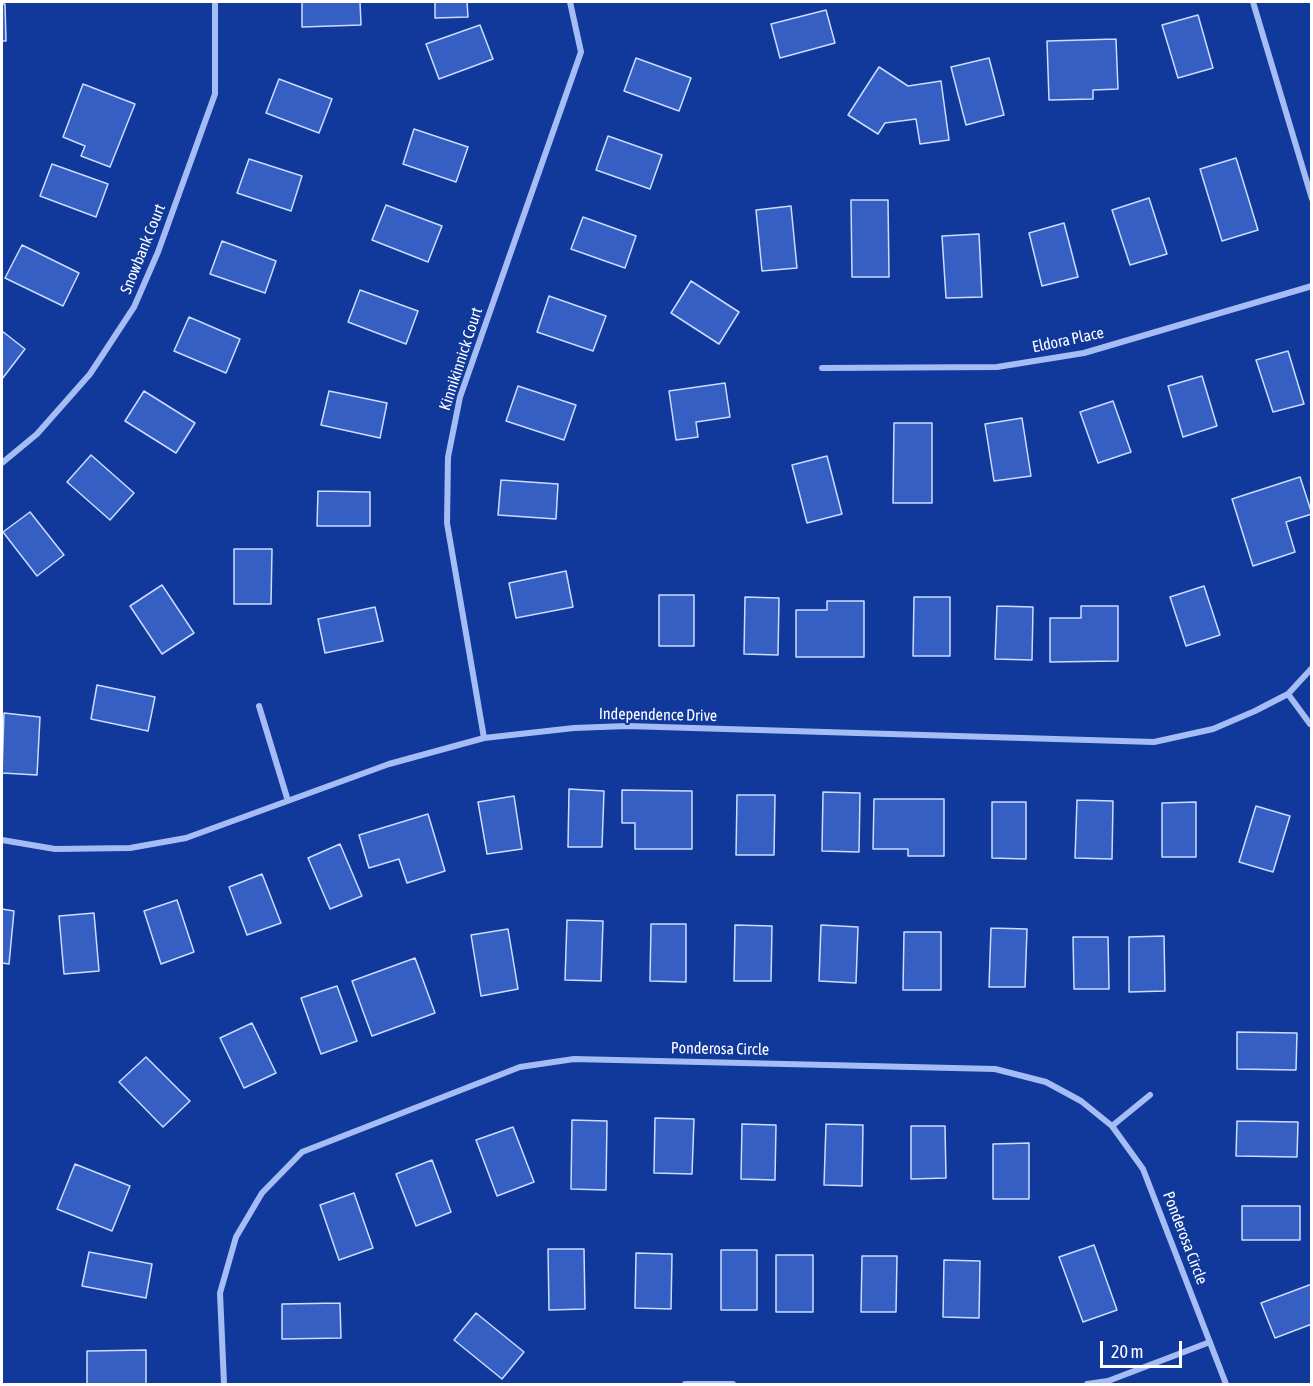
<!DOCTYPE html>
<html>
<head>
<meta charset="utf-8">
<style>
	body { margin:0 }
	#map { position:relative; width:1313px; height:1386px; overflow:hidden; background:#11399b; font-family:"Asap Condensed",sans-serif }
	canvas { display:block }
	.frame { position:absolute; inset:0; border:3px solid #fff; pointer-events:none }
	.scale { position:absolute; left:1100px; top:1341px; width:82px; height:27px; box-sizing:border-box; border:3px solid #fff; border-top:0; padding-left:8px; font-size:18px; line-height:21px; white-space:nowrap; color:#fff; -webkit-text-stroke:4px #11399b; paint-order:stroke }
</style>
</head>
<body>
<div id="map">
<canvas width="1313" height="1386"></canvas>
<div class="frame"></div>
<div class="scale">20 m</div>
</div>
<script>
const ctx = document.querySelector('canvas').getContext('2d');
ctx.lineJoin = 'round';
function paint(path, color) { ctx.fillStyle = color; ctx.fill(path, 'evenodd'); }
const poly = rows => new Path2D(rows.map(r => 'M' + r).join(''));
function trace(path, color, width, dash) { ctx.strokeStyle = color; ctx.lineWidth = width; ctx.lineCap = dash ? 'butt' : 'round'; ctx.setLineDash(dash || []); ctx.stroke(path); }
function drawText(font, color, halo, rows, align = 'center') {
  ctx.font = font + ' "Asap Condensed",sans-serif'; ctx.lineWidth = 4.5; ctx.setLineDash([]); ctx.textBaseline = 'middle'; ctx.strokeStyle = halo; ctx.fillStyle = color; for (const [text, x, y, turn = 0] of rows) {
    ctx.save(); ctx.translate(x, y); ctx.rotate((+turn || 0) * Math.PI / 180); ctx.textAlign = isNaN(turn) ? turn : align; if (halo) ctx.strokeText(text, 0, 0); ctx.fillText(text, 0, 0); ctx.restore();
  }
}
const building = poly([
	[302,2,360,2,361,25,302,27,302,2],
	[435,2,467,2,468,17,435,18,435,2],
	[2,4,5,4,6,41,2,41,2,4],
	[826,10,835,43,780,58,771,24,826,10],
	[1198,15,1213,68,1178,78,1162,25,1198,15],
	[480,25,493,59,439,79,426,44,480,25],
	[1116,39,1118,89,1093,90,1093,99,1049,100,1047,41,1116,39],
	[636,58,691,78,679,111,624,91,636,58],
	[989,58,1004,115,966,125,951,67,989,58],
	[879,67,908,86,941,81,949,140,920,144,916,119,885,123,878,134,848,115,879,67],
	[279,79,332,99,319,133,266,113,279,79],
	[83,84,135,104,110,167,81,156,85,146,63,137,83,84],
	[414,129,468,147,456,182,403,164,414,129],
	[608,136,662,155,650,189,596,170,608,136],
	[1236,158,1258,230,1222,241,1200,169,1236,158],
	[249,159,302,176,291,211,237,193,249,159],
	[52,164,108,184,96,217,40,196,52,164],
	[1149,198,1167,254,1130,265,1112,210,1149,198],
	[851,200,888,200,889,277,852,277,851,200],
	[386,205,442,226,428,262,372,240,386,205],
	[791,206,797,268,762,271,756,210,791,206],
	[583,217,636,236,625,268,571,249,583,217],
	[1064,223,1078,277,1042,286,1029,233,1064,223],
	[979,234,982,297,946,298,942,236,979,234],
	[222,241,276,261,265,293,210,274,222,241],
	[22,245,79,273,63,306,5,278,22,245],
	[691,281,739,312,719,344,671,313,691,281],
	[360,290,418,311,406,344,348,322,360,290],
	[549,296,606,316,593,351,537,332,549,296],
	[189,317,240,339,226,373,174,351,189,317],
	[2,331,25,349,2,379,2,331],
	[1288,351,1304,404,1273,412,1256,360,1288,351],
	[1202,376,1217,426,1183,437,1168,386,1202,376],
	[725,383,730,417,696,422,698,437,676,440,669,391,725,383],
	[518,386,576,405,564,440,506,421,518,386],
	[144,391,195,423,176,453,125,421,144,391],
	[329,391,387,403,380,438,321,425,329,391],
	[1113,401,1131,452,1098,463,1080,412,1113,401],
	[1022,418,1031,476,994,481,985,424,1022,418],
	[894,423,932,423,932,503,893,503,894,423],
	[91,455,134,493,110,520,67,482,91,455],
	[827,456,842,514,807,523,792,465,827,456],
	[1300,477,1312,514,1286,522,1295,552,1253,566,1232,499,1300,477],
	[501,480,558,484,556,519,498,515,501,480],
	[318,491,370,492,370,526,317,526,318,491],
	[30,512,64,555,37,576,3,532,30,512],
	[234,549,272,549,271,604,234,604,234,549],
	[566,571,573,607,516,618,509,583,566,571],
	[162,585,194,633,162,654,130,606,162,585],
	[1204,586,1220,635,1186,646,1170,597,1204,586],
	[659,595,694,595,694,646,659,646,659,595],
	[745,597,779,598,778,655,744,654,745,597],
	[914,597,950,597,950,656,913,656,914,597],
	[827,601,864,601,864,657,796,657,796,610,827,610,827,601],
	[997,606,1033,607,1032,660,995,659,997,606],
	[1081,606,1118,606,1118,661,1050,662,1050,618,1081,618,1081,606],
	[375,607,383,641,325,653,318,619,375,607],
	[97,685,155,697,148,731,91,719,97,685],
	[4,713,40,717,37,775,2,773,4,713],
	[569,789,604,791,602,847,568,847,569,789],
	[622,790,692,791,692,849,635,849,635,823,622,823,622,790],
	[823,792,860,793,859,852,822,851,823,792],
	[737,795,775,795,774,855,736,855,737,795],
	[514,796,522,849,487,854,478,802,514,796],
	[874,799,944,799,944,856,908,856,908,849,873,849,874,799],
	[1077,800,1113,801,1112,859,1075,858,1077,800],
	[992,802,1026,802,1026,859,992,858,992,802],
	[1196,802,1196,857,1162,857,1162,803,1196,802],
	[1256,806,1290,816,1273,872,1239,862,1256,806],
	[428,814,445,871,407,883,399,859,369,868,359,835,428,814],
	[340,844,362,896,330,909,308,858,340,844],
	[262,874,281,923,247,935,229,887,262,874],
	[177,900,194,952,161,964,144,911,177,900],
	[2,909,14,911,9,964,2,963,2,909],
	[94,913,99,971,64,974,59,916,94,913],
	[567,920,603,921,601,981,565,980,567,920],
	[651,924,686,924,686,982,650,981,651,924],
	[735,925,772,926,771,981,734,981,735,925],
	[821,925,858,927,856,983,819,981,821,925],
	[991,928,1027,929,1025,987,989,987,991,928],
	[508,929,518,989,481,996,471,935,508,929],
	[904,932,941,932,941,990,903,990,904,932],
	[1164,936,1165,991,1129,992,1129,937,1164,936],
	[1073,937,1108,937,1109,989,1074,989,1073,937],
	[415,958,435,1013,372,1036,352,981,415,958],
	[337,986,357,1041,321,1054,301,998,337,986],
	[252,1023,276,1073,244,1088,220,1038,252,1023],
	[1237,1032,1297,1033,1296,1070,1237,1069,1237,1032],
	[146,1057,190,1101,163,1127,119,1082,146,1057],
	[655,1118,694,1119,692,1174,654,1173,655,1118],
	[572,1120,607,1121,606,1190,571,1189,572,1120],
	[1237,1121,1298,1122,1297,1157,1236,1156,1237,1121],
	[742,1124,776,1125,775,1180,741,1179,742,1124],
	[826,1124,863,1125,862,1186,824,1185,826,1124],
	[911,1126,945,1126,946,1178,911,1179,911,1126],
	[513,1127,534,1182,497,1196,476,1140,513,1127],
	[1029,1143,1029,1199,993,1199,993,1144,1029,1143],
	[432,1160,451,1212,416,1226,396,1174,432,1160],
	[75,1164,130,1186,112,1231,57,1209,75,1164],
	[354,1193,373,1248,339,1260,320,1205,354,1193],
	[1242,1206,1300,1206,1300,1240,1242,1240,1242,1206],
	[1094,1245,1117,1310,1083,1322,1059,1257,1094,1245],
	[548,1249,584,1249,585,1309,549,1310,548,1249],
	[721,1250,757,1250,757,1310,721,1310,721,1250],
	[89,1252,152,1264,146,1298,82,1286,89,1252],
	[636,1253,672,1254,671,1309,635,1308,636,1253],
	[776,1255,813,1255,813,1312,776,1312,776,1255],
	[862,1256,897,1256,896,1312,861,1312,862,1256],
	[944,1260,980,1261,979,1318,943,1317,944,1260],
	[1312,1284,1312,1324,1275,1338,1261,1303,1312,1284],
	[340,1303,341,1338,282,1339,282,1304,340,1303],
	[476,1313,524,1352,502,1379,454,1340,476,1313],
	[146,1350,146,1384,87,1384,87,1351,146,1350]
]);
paint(building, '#355fc2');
trace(building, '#cddcfe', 1.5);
trace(poly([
	[1253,2,1312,199],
	[822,368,997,367,1084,353,1312,286],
	[2,463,37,434,90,374,134,307,158,252,215,94,215,2],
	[1288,694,1310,724],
	[259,706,288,801],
	[484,738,447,523,448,457,460,397,581,52,570,2],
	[2,840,55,849,130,848,186,838,389,764,484,738,574,728,627,726,1154,742,1213,729,1255,711,1288,694,1312,668],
	[1112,1126,1150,1095],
	[224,1384,220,1293,236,1237,262,1193,302,1152,520,1067,574,1059,995,1069,1046,1082,1081,1101,1112,1126,1143,1169,1226,1384],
	[685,1384,733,1384],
	[1087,1384,1108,1381,1210,1342]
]), '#a5bdf4', 6);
drawText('16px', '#fff', '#11399b', [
	["Snowbank Court",143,249,-68],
	["Eldora Place",1068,340,-12],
	["Kinnikinnick Court",461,359,-72],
	["Independence Drive",658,715,1],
	["Ponderosa Circle",720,1049,1],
	["Ponderosa Circle",1185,1238,69]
]);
</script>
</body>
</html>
